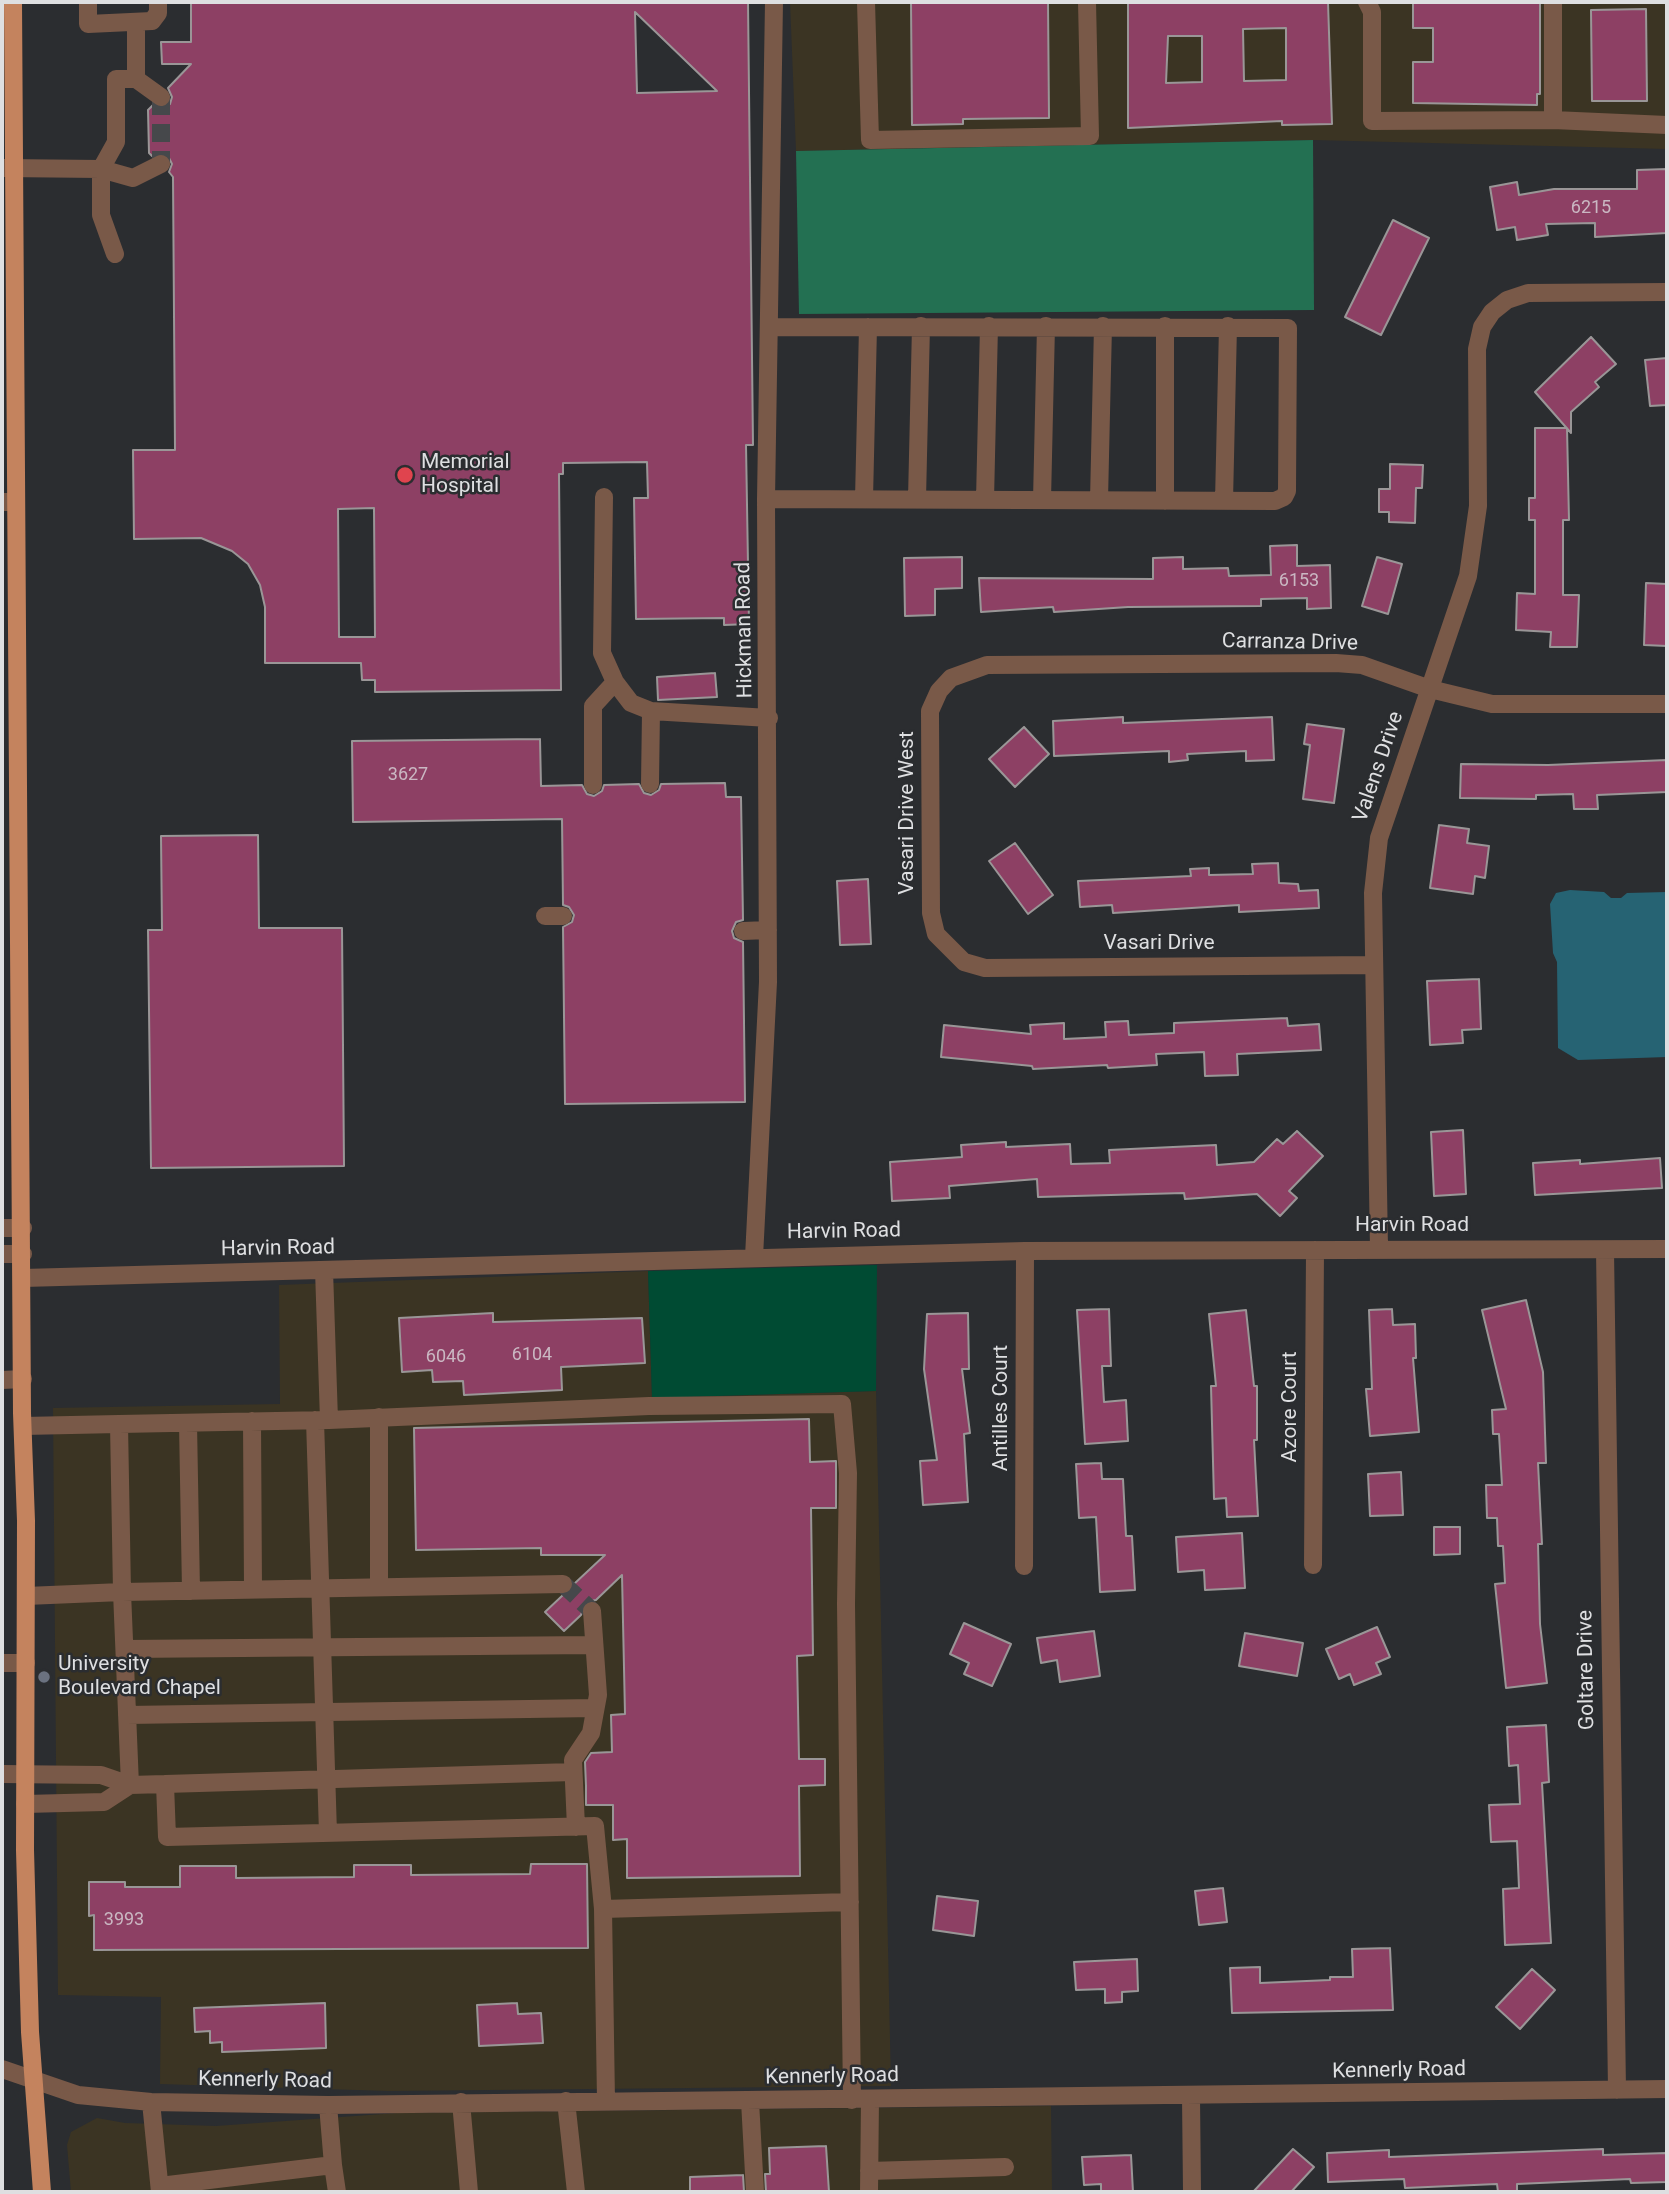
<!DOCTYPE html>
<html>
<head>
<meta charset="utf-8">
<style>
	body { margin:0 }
	#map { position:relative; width:1669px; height:2194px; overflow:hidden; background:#2b2d30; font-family:Roboto,sans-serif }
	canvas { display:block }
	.frame { position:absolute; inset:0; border:4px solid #dedfe1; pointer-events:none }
</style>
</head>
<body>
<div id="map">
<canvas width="1669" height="2194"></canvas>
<div class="frame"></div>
</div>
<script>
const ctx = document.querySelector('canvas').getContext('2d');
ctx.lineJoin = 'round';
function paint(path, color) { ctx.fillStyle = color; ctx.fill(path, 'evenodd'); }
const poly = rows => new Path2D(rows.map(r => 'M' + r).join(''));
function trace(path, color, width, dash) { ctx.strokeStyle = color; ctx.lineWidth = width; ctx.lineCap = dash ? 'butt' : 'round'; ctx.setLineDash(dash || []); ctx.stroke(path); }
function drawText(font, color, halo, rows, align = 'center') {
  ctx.font = font + ' Roboto,sans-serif'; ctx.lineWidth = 5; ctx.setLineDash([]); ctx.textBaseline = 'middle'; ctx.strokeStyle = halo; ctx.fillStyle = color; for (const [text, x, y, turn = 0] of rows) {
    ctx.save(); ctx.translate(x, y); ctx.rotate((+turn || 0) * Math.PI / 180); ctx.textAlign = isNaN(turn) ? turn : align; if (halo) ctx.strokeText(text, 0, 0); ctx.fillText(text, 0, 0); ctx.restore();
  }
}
paint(poly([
	[790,2,1667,2,1667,149,1313,140,796,151],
	[648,1271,652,1398,876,1391,891,2086,389,2091,160,2084,161,1997,58,1995,53,1408,280,1404,279,1285],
	[1051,2106,1052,2192,71,2192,67,2145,71,2132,97,2118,125,2123,216,2126,397,2113]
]), '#3b3423');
paint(poly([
	[877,1265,876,1391,652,1398,648,1271]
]), '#004b33');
paint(poly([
	[1313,140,1314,310,799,314,796,151]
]), '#237052');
paint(poly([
	[1570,890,1604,892,1611,898,1621,898,1627,893,1667,892,1667,1057,1578,1060,1558,1048,1557,962,1553,953,1550,904,1556,893]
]), '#266373');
const building = poly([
	[191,2,748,2,753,445,746,445,749,624,724,625,724,618,636,619,634,498,648,498,647,462,563,463,563,474,559,474,561,690,375,692,375,680,362,680,361,663,265,663,265,607,260,585,248,564,232,551,201,538,134,539,133,450,175,450,173,177,169,172,172,164,167,154,152,156,149,153,148,110,153,105,161,108,170,104,172,97,168,88,191,64,162,64,161,42,191,42,191,2],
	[635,12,717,91,637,93,635,12],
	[374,508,375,637,339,637,338,509,374,508],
	[911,2,1048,2,1049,118,963,119,963,124,912,125,911,2],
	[1128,2,1328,2,1332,124,1282,125,1282,121,1128,128,1128,2],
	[1286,28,1286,80,1244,81,1243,29,1286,28],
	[1168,36,1202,36,1202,82,1166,83,1168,36],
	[1413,2,1540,2,1540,94,1537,94,1537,105,1413,103,1413,62,1433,62,1433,28,1413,28,1413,2],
	[1646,9,1647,101,1592,101,1591,10,1646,9],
	[1667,169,1667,233,1595,237,1595,223,1546,224,1548,235,1517,240,1515,227,1497,230,1490,187,1517,182,1519,195,1554,189,1637,189,1637,170,1667,169],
	[1393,220,1429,238,1381,335,1345,317,1393,220],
	[1591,337,1616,364,1595,382,1599,387,1571,412,1571,433,1535,392,1591,337],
	[1667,358,1667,405,1650,406,1645,360,1667,358],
	[1535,428,1567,428,1569,520,1563,520,1563,595,1579,595,1577,647,1550,647,1551,632,1516,630,1517,593,1535,594,1535,520,1529,520,1529,498,1535,498,1535,428],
	[1390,464,1423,465,1422,488,1416,488,1415,523,1389,522,1389,512,1379,512,1379,489,1390,489,1390,464],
	[1297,545,1297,566,1330,565,1331,608,1307,609,1307,598,1261,599,1261,606,1128,607,1054,612,1053,607,981,612,979,578,1153,579,1153,558,1183,557,1183,569,1228,568,1229,576,1271,575,1270,546,1297,545],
	[962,557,962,588,935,589,935,615,905,616,904,558,962,557],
	[1377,557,1402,564,1388,614,1362,606,1377,557],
	[1646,583,1667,584,1667,646,1644,645,1646,583],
	[715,673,717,697,658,700,657,677,715,673],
	[1123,717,1123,723,1272,717,1274,760,1246,761,1246,751,1187,754,1188,760,1169,762,1169,751,1054,756,1053,721,1123,717],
	[1307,724,1344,729,1334,803,1303,799,1310,745,1304,744,1307,724],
	[1024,727,1049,754,1015,787,989,759,1024,727],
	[540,739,541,786,582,785,587,794,594,796,602,791,604,785,639,784,644,793,651,795,659,790,661,784,725,783,726,797,741,797,743,920,736,922,732,931,734,938,743,942,745,1102,565,1104,563,927,572,922,574,915,569,907,563,905,562,819,353,822,352,741,540,739],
	[1667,760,1667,792,1597,795,1598,809,1574,809,1573,794,1536,795,1536,799,1460,798,1461,764,1548,765,1667,760],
	[1439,825,1469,829,1467,843,1489,846,1485,878,1475,876,1473,894,1430,888,1439,825],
	[258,835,259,928,342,928,344,1166,151,1168,148,930,162,930,161,836,258,835],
	[1015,843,1053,895,1028,914,989,861,1015,843],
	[1278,863,1279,883,1298,884,1299,891,1318,890,1319,908,1239,912,1239,905,1113,913,1112,905,1080,907,1078,881,1191,876,1190,869,1209,868,1209,875,1253,874,1252,864,1278,863],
	[868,879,871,944,840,945,837,881,868,879],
	[1479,979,1481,1029,1462,1030,1463,1043,1430,1045,1427,981,1479,979],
	[1287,1018,1288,1026,1319,1024,1321,1050,1237,1054,1238,1075,1205,1076,1204,1052,1156,1054,1157,1065,1108,1068,1107,1065,1033,1069,1032,1066,941,1057,944,1025,1031,1034,1030,1025,1064,1023,1064,1039,1106,1037,1105,1022,1128,1021,1129,1035,1174,1033,1174,1023,1287,1018],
	[1463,1130,1466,1194,1434,1196,1431,1132,1463,1130],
	[1297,1131,1323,1156,1289,1191,1297,1198,1280,1216,1257,1194,1185,1199,1184,1193,1038,1197,1037,1179,949,1186,950,1198,892,1201,890,1162,962,1157,961,1145,1006,1142,1006,1147,1070,1144,1071,1164,1110,1163,1109,1150,1216,1145,1217,1165,1254,1162,1277,1139,1283,1144,1297,1131],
	[1660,1158,1662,1188,1535,1195,1533,1163,1580,1160,1580,1164,1660,1158],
	[1526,1300,1543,1372,1546,1463,1538,1463,1542,1544,1538,1544,1540,1624,1547,1683,1506,1688,1495,1584,1505,1583,1503,1546,1498,1546,1497,1518,1487,1518,1486,1485,1502,1485,1499,1434,1493,1434,1492,1410,1506,1409,1482,1310,1526,1300],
	[1109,1309,1111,1366,1102,1366,1104,1402,1126,1400,1128,1441,1085,1444,1077,1310,1109,1309],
	[1392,1309,1393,1325,1415,1324,1416,1358,1413,1358,1419,1432,1370,1436,1366,1389,1372,1389,1369,1310,1392,1309],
	[1246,1310,1254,1386,1257,1386,1257,1440,1254,1440,1258,1516,1227,1517,1226,1498,1214,1499,1211,1386,1216,1386,1209,1314,1246,1310],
	[493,1313,493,1322,642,1318,645,1363,561,1367,562,1390,464,1395,463,1381,433,1382,432,1370,402,1372,399,1318,493,1313],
	[968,1313,969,1369,962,1369,970,1433,964,1434,968,1502,923,1505,920,1461,937,1460,924,1369,927,1314,968,1313],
	[809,1419,810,1462,836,1461,836,1508,811,1508,813,1655,797,1656,799,1759,825,1759,825,1785,799,1786,800,1876,627,1878,627,1839,613,1840,613,1805,586,1805,586,1786,585,1762,591,1753,612,1752,611,1715,625,1714,622,1575,596,1600,585,1602,581,1615,564,1631,545,1612,563,1595,569,1593,574,1584,605,1555,541,1555,541,1548,416,1550,414,1428,809,1419],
	[1101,1463,1102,1479,1123,1479,1126,1536,1132,1536,1135,1590,1100,1592,1096,1517,1079,1518,1076,1464,1101,1463],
	[1401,1472,1403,1515,1370,1516,1368,1474,1401,1472],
	[1434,1527,1460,1527,1460,1554,1434,1555,1434,1527],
	[1242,1533,1245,1588,1205,1590,1204,1570,1178,1572,1176,1537,1242,1533],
	[964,1623,1011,1644,992,1686,964,1674,969,1663,950,1654,964,1623],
	[1377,1627,1390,1657,1376,1663,1381,1674,1354,1685,1350,1674,1339,1679,1326,1649,1377,1627],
	[1094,1631,1100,1676,1060,1682,1057,1660,1041,1663,1037,1638,1094,1631],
	[1245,1633,1303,1643,1297,1676,1239,1666,1245,1633],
	[1546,1725,1549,1782,1542,1783,1551,1943,1505,1945,1503,1889,1519,1888,1517,1841,1491,1842,1489,1805,1520,1804,1518,1765,1509,1766,1507,1727,1546,1725],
	[531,1864,587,1864,588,1948,94,1950,94,1915,89,1916,89,1882,125,1882,125,1887,180,1887,180,1866,236,1866,236,1878,354,1877,354,1865,411,1865,411,1875,530,1874,531,1864],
	[1223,1888,1227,1922,1199,1925,1195,1891,1223,1888],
	[937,1896,978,1901,974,1936,933,1930,937,1896],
	[1390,1948,1393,2010,1232,2013,1230,1968,1260,1967,1260,1983,1330,1980,1330,1977,1353,1977,1352,1949,1390,1948],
	[1137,1959,1138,1991,1122,1992,1122,2002,1105,2003,1105,1989,1076,1990,1074,1962,1137,1959],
	[1532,1969,1555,1990,1520,2029,1496,2007,1532,1969],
	[325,2003,326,2048,222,2052,222,2042,210,2043,210,2031,195,2032,194,2008,325,2003],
	[517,2003,518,2014,541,2013,543,2043,479,2046,477,2005,517,2003],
	[826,2146,829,2192,766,2192,765,2174,770,2174,769,2148,826,2146],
	[1293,2149,1314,2167,1291,2192,1253,2192,1293,2149],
	[1603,2149,1603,2155,1667,2153,1667,2182,1631,2183,1630,2179,1517,2184,1517,2192,1498,2192,1497,2184,1405,2188,1404,2179,1328,2182,1327,2153,1389,2150,1389,2157,1603,2149],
	[1131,2155,1133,2192,1101,2192,1101,2184,1084,2185,1082,2157,1131,2155],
	[743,2175,744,2192,690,2192,690,2177,743,2175]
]);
paint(building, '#8d4064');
trace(building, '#9a9697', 2);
trace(poly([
	[161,97,161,164],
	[563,1584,592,1611]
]), '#46484b', 18, [18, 9]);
trace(poly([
	[88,2,88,24,152,21,158,13,158,2],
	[866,2,870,140,1090,136,1087,2],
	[1367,2,1372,12,1372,121,1553,120,1667,125],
	[136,79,136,24],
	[1553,120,1553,2],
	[2,168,101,169,133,178,161,164],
	[115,254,101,215,101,169,116,142,116,79,136,79,161,97],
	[1165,326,1165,501],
	[604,497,602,653,615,682,631,703,651,711,769,718],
	[766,499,1275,501,1284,497,1287,491,1288,328,769,327],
	[864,499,868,327],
	[917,499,921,326],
	[985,500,989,326],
	[1042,500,1046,326],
	[1099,500,1103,326],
	[1224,501,1228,326],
	[2,502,16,502],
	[650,784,651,711],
	[593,785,593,706,615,682],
	[545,916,563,916],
	[743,931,768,930],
	[1374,965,985,968,964,962,936,934,931,913,930,711,939,691,951,678,987,665,1336,663,1362,665,1430,689,1492,704,1667,704],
	[2,1228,23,1228],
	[1379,1248,1373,893,1379,838,1468,576,1478,506,1477,349,1482,327,1492,312,1507,300,1528,293,1667,292],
	[1605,1250,1617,2090],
	[2,1254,23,1254],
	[754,1257,768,982,766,499,774,2],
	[23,1278,1025,1251,1667,1249],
	[2,1380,23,1379],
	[379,1417,379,1587],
	[315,1420,328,1833],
	[329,1420,649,1406,842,1404,848,1473,846,1604,852,2100],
	[252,1421,253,1589],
	[188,1423,191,1591],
	[119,1424,329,1420,324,1270],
	[23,1426,119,1424,122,1592,563,1584],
	[1313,1565,1315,1250],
	[1024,1566,1025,1251],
	[26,1596,122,1592,130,1785,165,1784,167,1837,595,1826,603,1909,606,2101],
	[125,1649,594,1645],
	[2,1663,26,1663],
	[127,1715,595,1708],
	[2,1774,101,1775,130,1785,104,1802,25,1804],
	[165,1784,573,1772],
	[576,1827,573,1760,591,1733,598,1695,592,1611],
	[603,1909,850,1902],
	[2,2069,78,2095,151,2102,328,2105,1667,2089],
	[1191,2097,1192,2192],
	[566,2101,576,2192],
	[750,2101,755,2192],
	[151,2102,160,2192],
	[461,2102,469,2192],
	[333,2165,337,2192],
	[869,2171,1005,2167],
	[160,2186,333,2165,328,2105],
	[869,2192,870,2099]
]), '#795948', 18);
trace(poly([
	[13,2,22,1413,26,1521,25,1850,30,2032,42,2192]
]), '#c4835e', 18);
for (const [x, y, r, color] of [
	[405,475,9,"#e0444e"],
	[44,1677,7,"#6b7280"]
]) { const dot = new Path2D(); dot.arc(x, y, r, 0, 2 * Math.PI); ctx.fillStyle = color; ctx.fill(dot); trace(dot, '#2b2d30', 2.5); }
drawText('18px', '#cab7c2', null, [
	["6215",1591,208],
	["6153",1299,581],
	["3627",408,775],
	["6104",532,1355],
	["6046",446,1357],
	["3993",124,1920]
]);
drawText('21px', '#dedfe1', '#2b2d30', [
	["Memorial",421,463],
	["Hospital",421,487],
	["University",58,1665],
	["Boulevard Chapel",58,1689]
], 'left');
drawText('21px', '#dedfe1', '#2b2d30', [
	["Hickman Road",745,630,-91],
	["Carranza Drive",1290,643,1],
	["Valens Drive",1379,767,-71],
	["Vasari Drive West",908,813,-90],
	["Vasari Drive",1159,944],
	["Harvin Road",1412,1226],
	["Harvin Road",844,1232,-1],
	["Harvin Road",278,1249,-1],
	["Azore Court",1291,1407,-90],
	["Antilles Court",1002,1408,-90],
	["Goltare Drive",1587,1670,-91],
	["Kennerly Road",1399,2071,-1],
	["Kennerly Road",832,2077,-1],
	["Kennerly Road",265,2081,1]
]);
</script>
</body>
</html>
